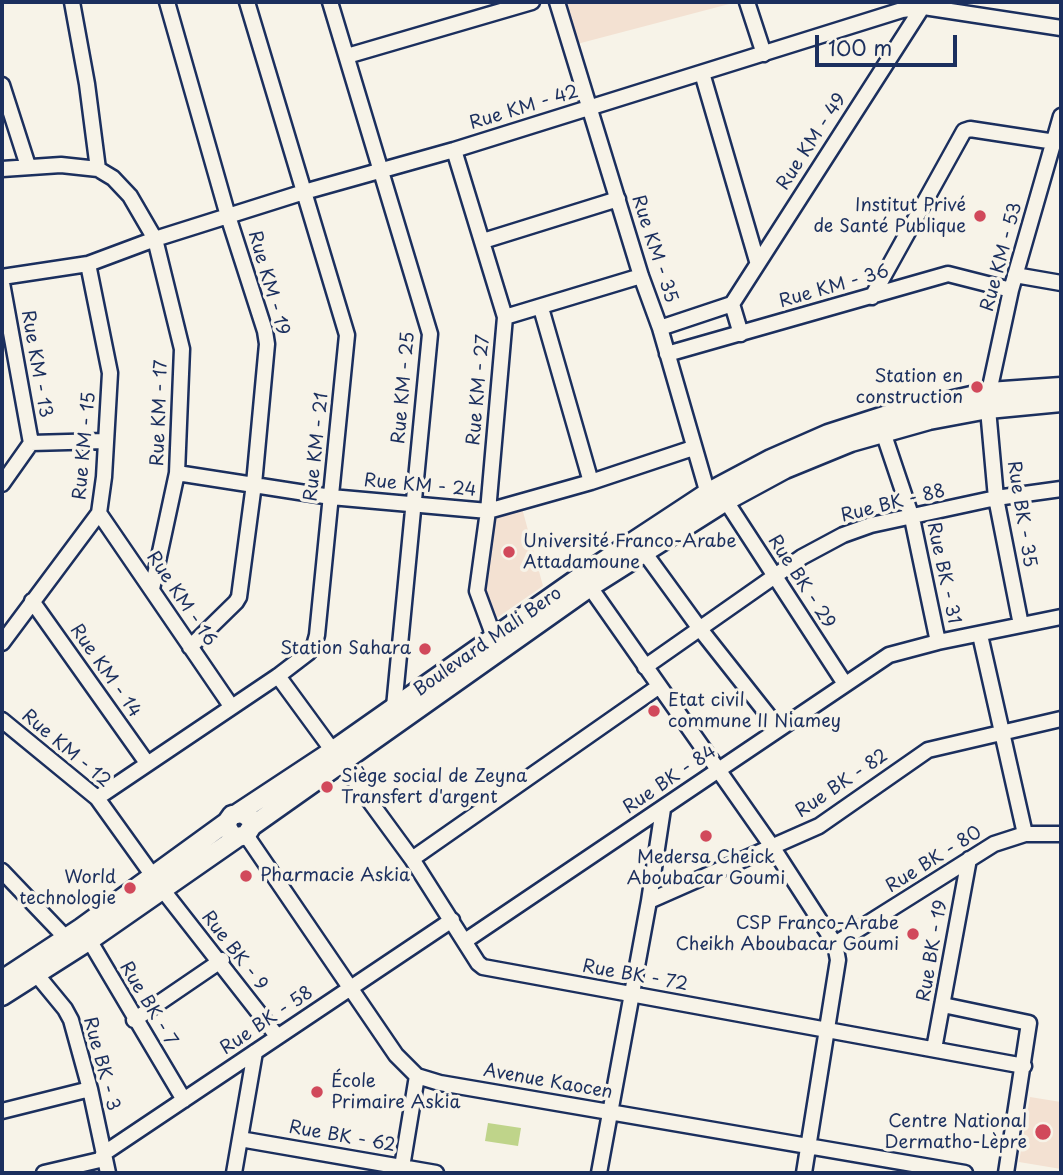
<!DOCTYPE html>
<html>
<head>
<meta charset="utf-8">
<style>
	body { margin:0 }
	#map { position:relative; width:1063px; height:1175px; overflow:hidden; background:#f7f3e8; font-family:"Playpen Sans",sans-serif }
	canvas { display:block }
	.frame { position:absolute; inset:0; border:4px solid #1b2f5e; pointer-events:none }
	.scale { position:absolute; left:815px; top:35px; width:142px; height:32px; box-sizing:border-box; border:4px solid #1b2f5e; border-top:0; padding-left:9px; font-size:21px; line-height:24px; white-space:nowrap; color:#1b2f5e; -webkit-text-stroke:5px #f7f3e8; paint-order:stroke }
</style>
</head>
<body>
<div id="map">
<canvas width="1063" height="1175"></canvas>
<div class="frame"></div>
<div class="scale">100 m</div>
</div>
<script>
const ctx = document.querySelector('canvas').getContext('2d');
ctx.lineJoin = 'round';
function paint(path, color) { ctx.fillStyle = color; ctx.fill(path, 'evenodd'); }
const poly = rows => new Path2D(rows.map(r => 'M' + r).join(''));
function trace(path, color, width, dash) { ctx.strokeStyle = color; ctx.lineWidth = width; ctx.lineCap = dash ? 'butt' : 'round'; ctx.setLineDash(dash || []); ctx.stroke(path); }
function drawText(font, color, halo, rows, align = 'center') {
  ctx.font = font + ' "Playpen Sans",sans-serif'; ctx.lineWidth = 7; ctx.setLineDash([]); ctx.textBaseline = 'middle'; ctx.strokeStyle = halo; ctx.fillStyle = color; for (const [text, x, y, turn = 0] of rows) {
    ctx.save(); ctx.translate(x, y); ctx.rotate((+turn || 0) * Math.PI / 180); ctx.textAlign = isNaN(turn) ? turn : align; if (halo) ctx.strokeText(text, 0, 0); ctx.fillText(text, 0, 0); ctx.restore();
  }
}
paint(poly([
	[564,2,732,2,733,3,577,44],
	[522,508,543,586,491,622,479,594,488,519],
	[1030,1097,1061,1102,1061,1169,1019,1162]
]), '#f3e1d2');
paint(poly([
	[488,1123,521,1128,518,1146,485,1141]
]), '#bfd48a');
const minor = poly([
	[72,2,87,84,98,169],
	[167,2,228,216,265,331,267,344,254,484,239,597,236,602,190,647],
	[330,2,430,334,394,707],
	[557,2,641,276,660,328,710,501],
	[747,2,764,54],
	[347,56,532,2],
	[702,73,757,261],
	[2,85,28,166],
	[454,150,505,317,488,511,477,591,494,637],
	[2,169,61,165,98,169,113,178,130,196,155,239,182,349,177,473,152,589],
	[483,241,618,199],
	[1015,275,1061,283],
	[2,277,88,264,155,239,304,192,454,150,902,10,924,7,1061,28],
	[2,283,31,443,2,484],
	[872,297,964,131,970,129,1055,142],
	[541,308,591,482],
	[505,317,641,276],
	[660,328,732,304],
	[741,334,732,304,925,3],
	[667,354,948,274,1011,290],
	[883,432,912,518,938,642],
	[31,443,105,441],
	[177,473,331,497,488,511,591,482,693,448],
	[726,501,845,684],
	[99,513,231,706],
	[644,552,700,629,779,729],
	[585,580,773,848,835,944,838,960,804,1173],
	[32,601,147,763],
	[1021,625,996,498,988,409,989,392,1011,290,1061,116],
	[980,635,1025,834],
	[2,643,99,513,104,477,110,373,88,264],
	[645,667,802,557,843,535,871,525,996,498,1061,489],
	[278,676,412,859,478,963,483,967,1024,1066],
	[2,720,97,798,153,876],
	[97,798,278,676,308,653,314,646,317,635,347,335,247,2],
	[246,835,396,1055,417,1076,440,1083,965,1173],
	[412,859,658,687],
	[2,871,66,938],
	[162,889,277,1036],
	[649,901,819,826,928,750,1061,719],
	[85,933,184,1100],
	[465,941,889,655,938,642,1061,617],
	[835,944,994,844,1025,834,1061,834],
	[37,975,65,1009,71,1020,90,1089,108,1173],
	[943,1005,1029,1023,1006,1173],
	[134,1020,222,960],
	[934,1049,969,859],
	[2,1111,90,1089],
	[240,1139,436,1173],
	[103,1154,452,920],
	[44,1173,104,1159],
	[234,1173,255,1052],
	[401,1173,417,1076],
	[599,1173,649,901,663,809]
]);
const major = poly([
	[238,813,332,751,584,574,707,493,771,459,828,434,887,415,989,392,1061,387],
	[252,826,250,818,242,813,232,815,227,822,228,829,232,835,238,837,246,835,252,826,590,587,726,501,785,469,851,442,929,420,988,409,1061,402],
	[2,980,81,928,227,822],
	[2,996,90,940,238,837]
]);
trace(minor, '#1b2f5e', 19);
trace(major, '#1b2f5e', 23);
trace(minor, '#f7f3e8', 14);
trace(major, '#f7f3e8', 18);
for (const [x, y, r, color] of [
	[980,216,7,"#d1495b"],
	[977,387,7,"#d1495b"],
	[509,552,7,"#d1495b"],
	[425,649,7,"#d1495b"],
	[654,711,7,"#d1495b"],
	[327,787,7,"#d1495b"],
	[706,836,7,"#d1495b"],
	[246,876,7,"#d1495b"],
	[130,888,7,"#d1495b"],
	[913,934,7,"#d1495b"],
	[317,1092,7,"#d1495b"],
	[1043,1132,9,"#d1495b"]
]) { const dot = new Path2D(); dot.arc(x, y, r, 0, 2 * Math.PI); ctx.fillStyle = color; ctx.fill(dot); trace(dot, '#f7f3e8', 2.5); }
drawText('18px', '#1b2f5e', '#f7f3e8', [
	["Rue KM - 42",524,108,-17],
	["Rue KM - 49",812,142,-57],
	["Rue KM - 35",654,249,72],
	["Rue KM - 53",1002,257,-75],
	["Rue KM - 19",268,283,74],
	["Rue KM - 36",834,287,-16],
	["Rue KM - 13",36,364,80],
	["Rue KM - 25",404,388,-85],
	["Rue KM - 27",479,390,-85],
	["Rue KM - 17",160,413,-88],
	["Rue KM - 15",85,446,-85],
	["Rue KM - 21",317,447,-84],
	["Rue KM - 24",420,486,5],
	["Rue BK - 88",893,504,-14],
	["Rue BK - 35",1021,514,81],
	["Rue BK - 31",943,573,78],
	["Rue BK - 29",801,582,57],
	["Rue KM - 16",181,599,56],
	["Boulevard Mali Bero",488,642,-35],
	["Rue KM - 14",105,671,55],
	["Rue KM - 12",66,749,40],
	["Rue BK - 84",670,780,-34],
	["Rue BK - 82",842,784,-34],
	["Rue BK - 80",934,860,-32],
	["Rue BK - 9",234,951,52],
	["Rue BK - 19",933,951,-80],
	["Rue BK - 72",635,976,10],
	["Rue BK - 7",148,1004,59],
	["Rue BK - 58",267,1021,-34],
	["Rue BK - 3",101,1064,75],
	["Avenue Kaocen",548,1082,10],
	["Rue BK - 62",342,1137,10]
]);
drawText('18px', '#1b2f5e', '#f7f3e8', [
	["Institut Privé",966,206],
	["de Santé Publique",966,227],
	["Station en",963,377],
	["construction",963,398],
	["Université Franco-Arabe",523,542,"left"],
	["Attadamoune",523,563,"left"],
	["Station Sahara",411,649],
	["Etat civil",668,701,"left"],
	["commune II Niamey",668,722,"left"],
	["Siège social de Zeyna",341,777,"left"],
	["Transfert d'argent",341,798,"left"],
	["Medersa Cheick",706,858,"center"],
	["Aboubacar Goumi",706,879,"center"],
	["Pharmacie Askia",260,876,"left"],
	["World",116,878],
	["technologie",116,899],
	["CSP Franco-Arabe",899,924],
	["Cheikh Aboubacar Goumi",899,945],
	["École",331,1082,"left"],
	["Primaire Askia",331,1103,"left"],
	["Centre National",1027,1122],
	["Dermatho-Lèpre",1027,1143]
], 'right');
</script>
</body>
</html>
